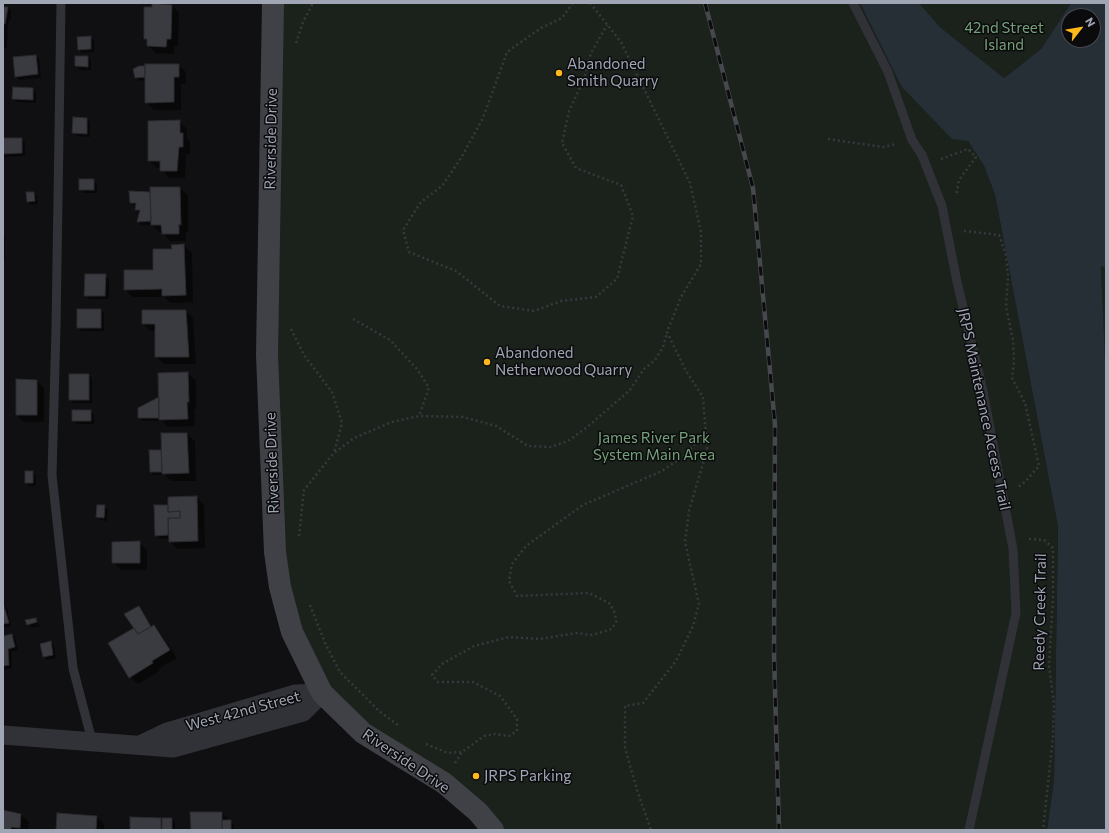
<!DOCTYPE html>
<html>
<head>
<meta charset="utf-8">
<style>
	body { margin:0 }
	#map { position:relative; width:1109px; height:833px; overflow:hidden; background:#101012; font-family:Commissioner,sans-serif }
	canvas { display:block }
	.frame { position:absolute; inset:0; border:4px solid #a0a6b4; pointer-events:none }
	.north { position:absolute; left:1061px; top:8px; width:40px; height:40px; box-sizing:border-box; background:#0b0b0d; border:1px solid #474950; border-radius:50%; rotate:59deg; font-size:11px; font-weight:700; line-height:16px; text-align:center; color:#a0a6b4 }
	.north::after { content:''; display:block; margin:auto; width:14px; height:18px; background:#ffb91b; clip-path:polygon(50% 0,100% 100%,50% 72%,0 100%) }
</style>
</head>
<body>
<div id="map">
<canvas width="1109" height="833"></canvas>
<div class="frame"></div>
<div class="north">N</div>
</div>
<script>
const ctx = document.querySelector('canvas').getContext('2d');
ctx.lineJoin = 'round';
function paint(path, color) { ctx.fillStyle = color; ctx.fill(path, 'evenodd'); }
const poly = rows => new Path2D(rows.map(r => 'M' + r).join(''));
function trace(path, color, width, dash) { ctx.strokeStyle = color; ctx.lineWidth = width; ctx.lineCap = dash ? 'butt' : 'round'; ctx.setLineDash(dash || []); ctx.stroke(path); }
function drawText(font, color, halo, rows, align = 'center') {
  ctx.font = font + ' Commissioner,sans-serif'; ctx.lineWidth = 3; ctx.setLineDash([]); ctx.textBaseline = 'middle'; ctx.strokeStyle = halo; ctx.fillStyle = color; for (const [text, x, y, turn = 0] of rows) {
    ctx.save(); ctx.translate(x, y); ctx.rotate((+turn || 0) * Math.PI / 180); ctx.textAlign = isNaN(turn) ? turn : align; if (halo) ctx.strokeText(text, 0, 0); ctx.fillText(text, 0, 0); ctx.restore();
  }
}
paint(poly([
	[273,3,860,3,901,86,968,141,984,166,995,195,1058,527,1054,779,1047,830,493,830,322,693,280,587],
	[919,3,1071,3,1041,49,1004,78,940,27],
	[1101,265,1106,268,1106,382,1105,376]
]), '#1a221b');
paint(poly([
	[860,3,919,3,940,27,1004,78,1041,49,1071,3,1106,3,1106,268,1101,266,1106,382,1106,830,1047,830,1054,779,1058,527,995,195,984,166,968,141,952,139,901,86],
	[1069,16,1093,16,1093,40,1069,40]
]), '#262e36');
paint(poly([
	[153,3,171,3,179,13,178,46,174,46,174,54,156,53,148,46,148,41,145,38],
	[3,8,7,8,11,11,11,20,9,20,8,27,7,48,3,48],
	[90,37,94,41,94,52,82,53,79,50],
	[36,56,39,59,41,78,19,80,16,76],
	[88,57,91,61,91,70,80,70,76,66],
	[178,65,186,72,186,84,181,84,181,110,154,110,146,102,146,80,139,81,136,77],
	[33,89,36,92,36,103,17,102,13,99],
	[87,119,90,122,90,137,77,136,74,132],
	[179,121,187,129,187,138,190,141,190,154,186,154,185,178,169,178,161,168,157,168,149,161],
	[3,139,21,139,25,142,25,156,3,157],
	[93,180,97,184,97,193,84,193,80,190],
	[151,188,180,188,188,195,188,232,186,232,186,241,170,241,162,232,159,232,152,225,142,225,138,222,139,213,136,210,136,206,131,203,130,192,151,193],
	[34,193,37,197,38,204,31,205,28,201],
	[3,234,5,236,5,261,3,261],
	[184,245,192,253,193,302,171,303,164,297,133,297,125,290,154,270,173,250],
	[105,275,109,279,109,299,89,299,85,296],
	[100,310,104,313,104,331,81,331,78,327],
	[186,311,193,318,196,364,164,364,156,357,156,331,150,331,143,323],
	[188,373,196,381,196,409,194,410,195,426,168,427,162,421,143,421,139,418,159,398,159,374],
	[89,375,92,379,92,403,73,403,70,399],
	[37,381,44,388,44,422,24,422,17,415],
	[91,411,94,414,94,424,77,424,73,420],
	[162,434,187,434,195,441,196,481,171,481,165,475,154,475,151,472,161,451,163,453],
	[33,472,36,475,36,486,29,486,26,483],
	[197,497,204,505,205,548,177,549,170,541,169,538,159,539,156,535,169,506],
	[104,506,108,510,107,521,101,520,98,517],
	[139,542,147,550,147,570,121,570,113,562],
	[3,604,7,608,11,626,3,628],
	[138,608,152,627,154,626,161,634,177,658,158,669,160,671,138,684,130,677,134,629,126,615],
	[35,619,40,626,32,628,27,621],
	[12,635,15,638,18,650,11,652,12,668,3,670,3,637],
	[51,642,54,646,56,658,47,660,44,656],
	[3,811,21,815,29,822,28,830,3,830],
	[222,813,234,825,234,830,192,830],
	[97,817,104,824,104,830,57,830],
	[160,819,163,821,172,819,175,822,175,830,131,830]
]), '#0007');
const building = poly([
	[152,3,172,5,171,39,167,39,166,47,147,46,147,39,144,39,144,7,152,7,152,3],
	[3,7,8,7,5,24,3,24,3,7],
	[91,36,91,49,78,50,77,37,91,36],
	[36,55,38,74,15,77,13,57,36,55],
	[75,56,88,56,88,67,75,66,75,56],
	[145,64,179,64,179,77,174,77,174,102,145,103,145,64],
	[139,66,145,66,145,77,135,78,133,69,139,66],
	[13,87,33,88,33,100,12,99,13,87],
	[73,117,87,118,87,134,72,133,73,117],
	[180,120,180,133,183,133,183,147,179,147,177,171,160,171,160,161,148,161,148,121,180,120],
	[3,138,22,138,22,153,3,154,3,138],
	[79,179,94,179,94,190,79,190,79,179],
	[150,187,180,187,181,225,179,224,179,234,162,234,161,225,151,225,150,187],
	[129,191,150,192,151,221,137,222,140,210,135,210,136,203,130,203,129,191],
	[26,192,34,192,35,201,27,202,26,192],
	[184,244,186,295,162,296,162,289,124,290,124,270,153,270,153,249,172,249,171,245,184,244],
	[85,274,106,274,105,296,84,296,85,274],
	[77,309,101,309,101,328,77,328,77,309],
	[142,310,186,310,189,357,155,357,155,324,142,324,142,310],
	[188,372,189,402,187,402,188,419,159,420,158,373,188,372],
	[69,374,89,374,89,400,69,400,69,374],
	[16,379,37,380,37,415,16,415,16,379],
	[159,397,159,418,138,418,138,408,159,397],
	[72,410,91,410,91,421,72,421,72,410],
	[161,433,187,433,189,473,162,474,161,433],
	[149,450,161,450,162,472,150,472,149,450],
	[25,471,33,471,33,483,25,483,25,471],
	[197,496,198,541,169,542,168,518,180,518,180,511,168,512,168,497,197,496],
	[97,505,105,505,104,518,96,517,97,505],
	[154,505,168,505,168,512,180,511,180,518,168,518,168,535,155,536,154,505],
	[140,541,140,563,112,563,112,542,140,541],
	[3,603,9,623,3,624,3,603],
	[139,606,151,627,138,634,124,614,139,606],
	[36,618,37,622,27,625,25,620,36,618],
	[154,625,170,650,152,661,153,663,129,678,108,643,134,628,138,634,154,625],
	[12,634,15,647,8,649,9,665,3,666,3,636,12,634],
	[51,641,53,655,43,657,40,644,51,641],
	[3,810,21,814,20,828,11,827,11,830,3,830,3,810],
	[190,812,222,812,222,830,191,830,190,812],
	[57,813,97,816,96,830,56,830,57,813],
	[130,817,161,818,161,830,130,830,130,817],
	[162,818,172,818,172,830,162,830,162,818],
	[222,820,231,820,231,830,222,830,222,820]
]);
paint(building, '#3a3b40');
trace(building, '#2a2a2e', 1);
trace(poly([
	[573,3,562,18,541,28,507,52,483,118,461,158,442,186,421,202,403,230,409,252,456,271,500,306,534,311,561,301,596,297,617,279,633,216,621,185,576,168,562,143,569,111,584,79,591,53,607,25],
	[590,3,621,42,690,183,701,232,701,264,681,297,667,332,686,371,703,397,707,450,689,511,685,542,699,604,693,626,676,661,643,703,625,706,625,748,637,790,651,830],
	[296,43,303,22,313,3],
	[828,139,883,147,896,144],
	[941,159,968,149,976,157,959,180,956,196],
	[964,231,999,235,1006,255,1008,276,1006,307,1013,340,1014,361,1012,378,1025,403,1039,466,1025,482,1018,487],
	[353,319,390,340,417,369,429,388,419,416],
	[291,329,304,355,332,392,342,423,334,453],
	[299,536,304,490,333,454,354,438,392,422,419,416,463,417,496,426,528,446,550,447,568,441,586,428,630,390,644,369,655,360,663,347,667,333],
	[1029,539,1044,540,1053,548,1053,598,1049,665,1054,704,1053,737,1043,830],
	[310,605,326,645,340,672,379,711,399,726],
	[426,744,448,753,461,752],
	[455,763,462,752,484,736,495,734,509,736,517,731,517,719,500,696,473,682,438,682,432,675,442,664,474,646,509,637,540,639,576,633,592,635,612,629,616,622,615,613,609,603,589,593,517,596,509,581,512,564,526,546,583,505,662,471,685,455,705,433]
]), '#37393e', 2.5, [2, 3]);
trace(poly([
	[61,3,56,328,52,475,73,668,92,741],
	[853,3,888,72,912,140,922,155,942,206,957,282,982,386,1013,549,1016,613,969,830]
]), '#313237', 9);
trace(poly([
	[3,735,173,748,303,712,322,693],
	[142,744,167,732,295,694,322,693]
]), '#313237', 19);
trace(poly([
	[273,3,267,355,275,552,280,587,292,632,322,693,363,733,444,783,478,812,493,830]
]), '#3f4147', 22);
const rail = poly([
	[705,3,753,188,775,425,774,654,779,830]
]);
trace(rail, '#46484e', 4.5);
trace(rail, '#0b0b0d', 3, [9]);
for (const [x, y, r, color] of [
	[559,73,4,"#ffb91b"],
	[487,362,4,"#ffb91b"],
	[476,776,4,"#ffb91b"]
]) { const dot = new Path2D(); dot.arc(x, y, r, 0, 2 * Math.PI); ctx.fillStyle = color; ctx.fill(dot); trace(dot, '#0b0b0d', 1.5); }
drawText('15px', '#75a179', '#0b0b0d', [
	["42nd Street",1004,28],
	["Island",1004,45],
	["James River Park",654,438],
	["System Main Area",654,455]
]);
drawText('15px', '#a0a6b4', '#0b0b0d', [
	["Abandoned",567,64],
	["Smith Quarry",567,81],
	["Abandoned",495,353],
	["Netherwood Quarry",495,370],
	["JRPS Parking",484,776]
], 'left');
drawText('15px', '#a0a6b4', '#0b0b0d', [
	["Riverside Drive",271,139,-89],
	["JRPS Maintenance Access Trail",984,409,78],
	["Riverside Drive",272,463,-92],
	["Reedy Creek Trail",1040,612,-89],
	["West 42nd Street",243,711,-15],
	["Riverside Drive",406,761,34]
]);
</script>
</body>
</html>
